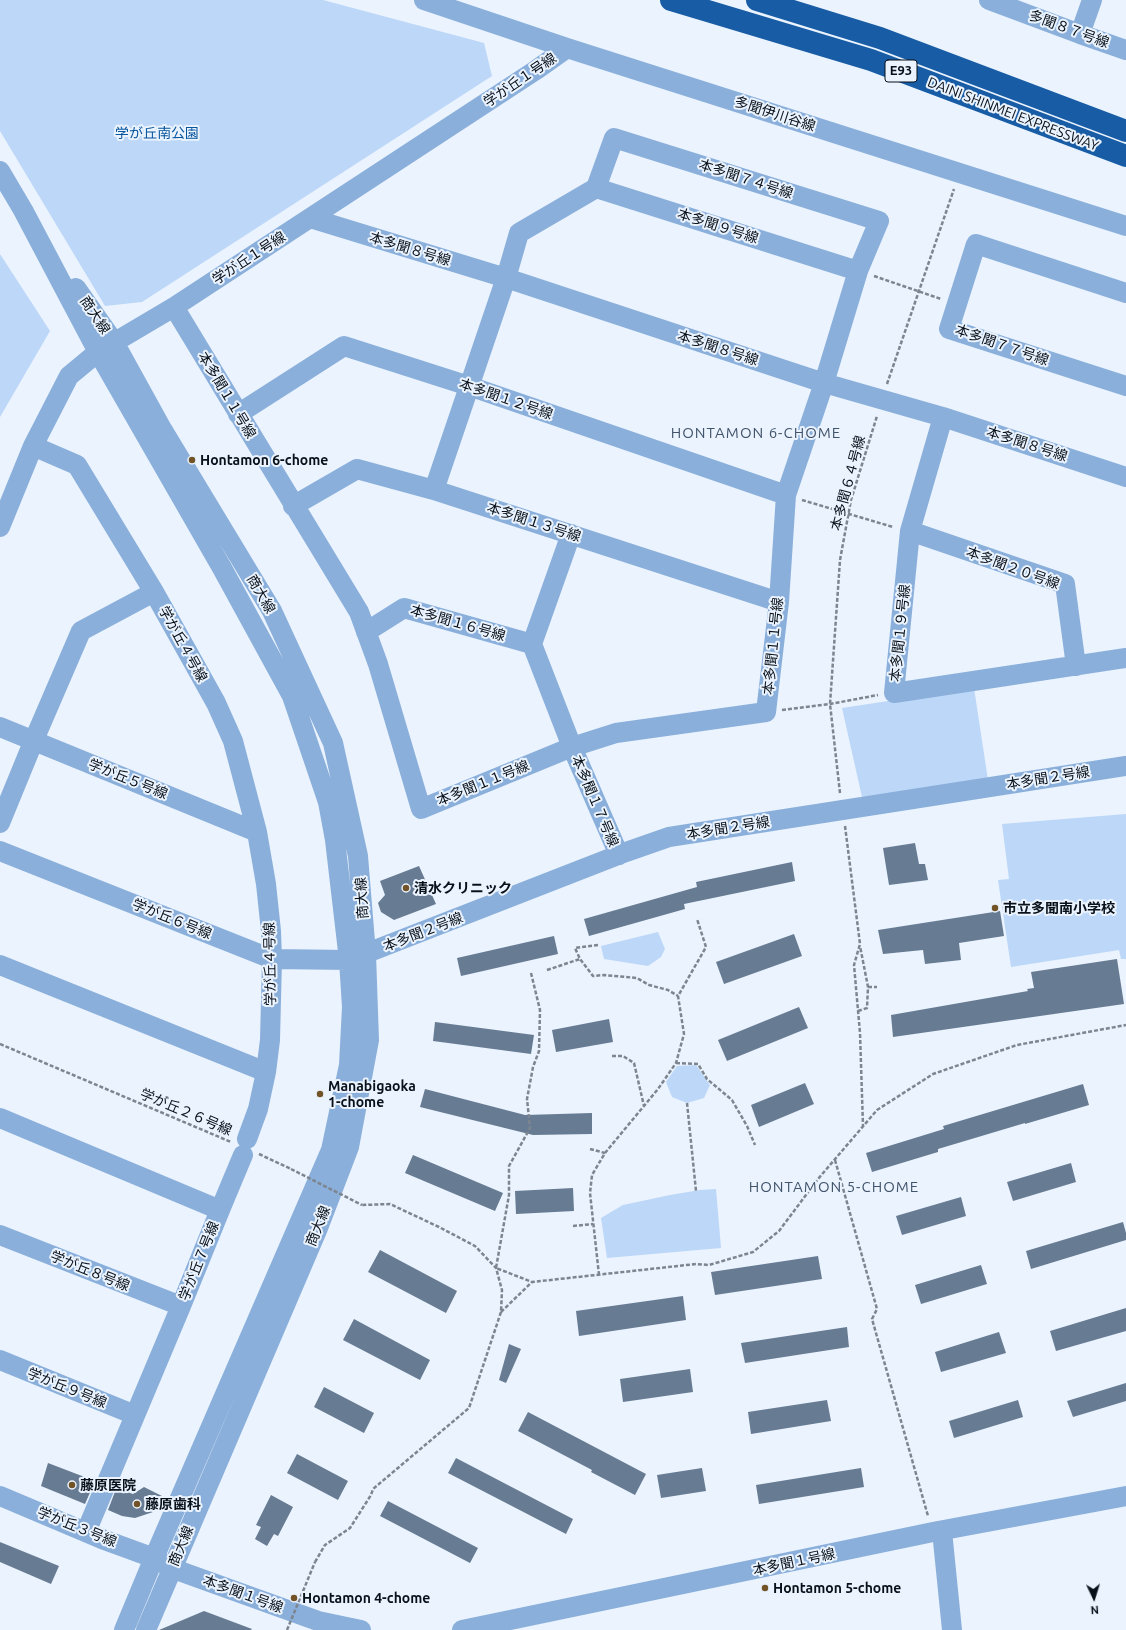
<!DOCTYPE html>
<html>
<head>
<meta charset="utf-8">
<style>
	body { margin:0 }
	#map { position:relative; width:1126px; height:1630px; overflow:hidden; background:#eaf3fe; font-family:Ubuntu,sans-serif }
	canvas { display:block }
	.north { position:absolute; left:1074px; top:1578px; width:40px; height:40px; -webkit-text-stroke:3px #eaf3fe; paint-order:stroke; rotate:176deg; font-size:11px; font-weight:700; line-height:16px; text-align:center; color:#081019 }
	.north::after { content:''; display:block; margin:auto; width:14px; height:18px; background:#081019; clip-path:polygon(50% 0,100% 100%,50% 72%,0 100%) }
</style>
</head>
<body>
<div id="map">
<canvas width="1126" height="1630"></canvas>
<div class="north">N</div>
</div>
<script>
const ctx = document.querySelector('canvas').getContext('2d');
ctx.lineJoin = 'round';
function paint(path, color) { ctx.fillStyle = color; ctx.fill(path, 'evenodd'); }
const poly = rows => new Path2D(rows.map(r => 'M' + r).join(''));
function trace(path, color, width, dash) { ctx.strokeStyle = color; ctx.lineWidth = width; ctx.lineCap = dash ? 'butt' : 'round'; ctx.setLineDash(dash || []); ctx.stroke(path); }
function drawText(font, color, halo, rows, align = 'center') {
  ctx.font = font + ' Ubuntu,"Noto Sans JP",sans-serif'; ctx.lineWidth = 4; ctx.setLineDash([]); ctx.textBaseline = 'middle'; ctx.strokeStyle = halo; ctx.fillStyle = color; for (const [text, x, y, turn = 0] of rows) {
    ctx.save(); ctx.translate(x, y); ctx.rotate((+turn || 0) * Math.PI / 180); ctx.textAlign = isNaN(turn) ? turn : align; if (halo) ctx.strokeText(text, 0, 0); ctx.fillText(text, 0, 0); ctx.restore();
  }
}
paint(poly([
	[0,0,323,0,484,43,492,76,142,302,105,306,0,131],
	[0,254,50,331,0,417],
	[974,688,988,780,862,797,842,708],
	[1126,814,1126,959,1121,959,1119,950,1011,967,998,880,1009,879,1002,824],
	[658,932,665,949,661,957,648,966,604,959,601,946],
	[696,1065,710,1085,704,1098,687,1103,672,1097,666,1082,677,1066],
	[716,1189,721,1248,607,1258,601,1218,623,1205,670,1195,700,1190]
]), '#bdd7f8');
paint(poly([
	[915,843,919,864,925,864,928,880,889,885,883,848],
	[792,862,795,881,684,904,685,909,589,936,584,919,697,887,696,882],
	[419,866,436,904,394,920,381,912,378,903,385,895,380,881],
	[1000,911,1004,936,959,943,961,960,925,964,923,950,883,954,878,930],
	[794,934,802,956,724,984,716,962],
	[554,936,558,954,461,976,457,958],
	[1117,959,1124,1004,893,1037,891,1015,1028,991,1027,989,1034,988,1031,972],
	[799,1007,808,1028,727,1061,718,1040],
	[609,1019,613,1042,556,1052,552,1030],
	[435,1022,534,1035,531,1054,433,1041],
	[805,1083,814,1104,759,1127,751,1105],
	[1083,1084,1089,1105,1025,1124,1025,1123,938,1149,938,1152,872,1172,866,1153,944,1129,943,1126],
	[425,1089,525,1115,592,1113,592,1134,533,1135,420,1107],
	[413,1155,503,1193,495,1211,405,1173],
	[1071,1163,1076,1182,1013,1201,1007,1182],
	[573,1188,574,1211,516,1214,515,1191],
	[961,1197,966,1216,902,1235,896,1216],
	[1123,1222,1126,1233,1126,1240,1031,1269,1026,1251],
	[380,1250,457,1291,446,1313,368,1272],
	[818,1256,822,1279,715,1295,711,1272],
	[981,1265,987,1284,921,1304,915,1285],
	[683,1296,686,1320,579,1336,576,1311],
	[1126,1308,1126,1331,1056,1351,1050,1331],
	[354,1319,430,1360,420,1380,343,1340],
	[847,1327,849,1347,745,1363,741,1343],
	[999,1332,1006,1353,941,1372,935,1352],
	[509,1344,521,1349,506,1383,499,1380],
	[690,1369,693,1392,623,1402,620,1379],
	[1126,1383,1126,1401,1073,1417,1067,1401],
	[324,1387,374,1413,364,1433,314,1407],
	[827,1400,831,1421,751,1434,748,1412],
	[1018,1400,1023,1417,954,1438,949,1421],
	[528,1412,646,1474,635,1495,591,1472,592,1470,518,1431],
	[297,1454,348,1481,338,1500,287,1473],
	[456,1458,573,1519,566,1534,448,1473],
	[48,1463,95,1481,85,1504,41,1486],
	[702,1468,706,1491,661,1498,657,1475],
	[861,1468,864,1487,759,1504,756,1485],
	[144,1487,166,1498,153,1512,135,1518,122,1516,108,1510,116,1489,118,1490,119,1489,133,1494],
	[271,1495,293,1507,278,1536,274,1534,267,1546,255,1539,261,1527,256,1525],
	[388,1501,478,1548,470,1563,380,1516],
	[0,1542,59,1566,51,1584,0,1562],
	[204,1611,252,1629,251,1630,159,1630]
]), '#677b93');
trace(poly([
	[874,276,941,299],
	[887,384,954,189],
	[802,500,893,527],
	[782,710,830,704,878,695],
	[840,793,830,704,840,560,851,500,877,416],
	[845,826,860,944,854,965,860,1033,863,1126],
	[598,945,575,948,580,959,593,976,604,975,637,978,649,985,668,990,678,996],
	[547,970,580,959],
	[531,973,540,1010,539,1051,533,1067,527,1099,530,1128,509,1166,509,1195,496,1268,532,1282],
	[868,987,877,987],
	[858,1011,867,1008,868,987,860,946],
	[0,1044,231,1142],
	[612,1056,623,1056,634,1063,644,1106],
	[676,1063,698,1064,707,1079,732,1100,747,1126,755,1145],
	[687,1103,696,1191],
	[590,1149,605,1153],
	[259,1154,291,1169],
	[835,1160,877,1309,872,1319,928,1516],
	[573,1226,593,1224],
	[599,1275,590,1193,592,1175,605,1153,658,1089,676,1063,684,1034,678,996,706,947,697,919],
	[501,1312,532,1282,696,1264,709,1265,753,1252,779,1231,818,1179,877,1110,933,1074,1017,1045,1126,1025],
	[315,1562,325,1545,350,1528,371,1495,373,1489,469,1408,501,1312,502,1290,496,1268,475,1246,439,1227,390,1204,362,1205]
]), '#7d858f', 2.5, [4, 2]);
trace(poly([
	[424,0,567,48,1126,226],
	[989,0,1080,34,1126,50],
	[1080,34,1092,0],
	[0,171,23,210,98,352,222,568,292,696,328,802,335,840,349,960,352,1007,349,1065,331,1150,154,1558,124,1630],
	[596,188,614,138,879,221,858,271],
	[310,218,506,278,824,383,943,417,1126,477],
	[76,288,114,342,162,429,272,611,333,743,358,856,366,954,369,1040,349,1147,318,1228,146,1630],
	[1126,293,976,244,949,329,1126,386],
	[174,307,359,612,378,664,421,809,572,747,616,733,766,712,779,602,786,495,824,383,858,271,596,188,519,233,506,278,434,490],
	[238,414,344,346,469,386,786,495],
	[943,417,910,531,894,693,1126,658],
	[293,506,357,469,434,490,779,602],
	[0,527,33,446,69,376,98,352,174,307,536,70,567,48],
	[910,531,1065,584,1076,666],
	[571,534,532,644,572,747,619,855],
	[366,632,404,608,532,644],
	[0,727,257,832],
	[0,823,34,740,81,631,154,592],
	[0,851,272,959,349,960,626,852,669,837,1126,766],
	[0,965,266,1072,270,1040,272,959,271,931,266,884,257,832,233,741,216,703,154,592,77,465,33,446],
	[0,1118,220,1210,181,1306,86,1532],
	[247,1139,258,1109,266,1072],
	[220,1210,243,1155],
	[0,1235,181,1306],
	[0,1360,135,1415],
	[0,1496,102,1539,154,1558,171,1568,318,1621,361,1630],
	[942,1531,952,1630],
	[462,1630,933,1532,1126,1496]
]), '#8aafdb', 20);
trace(poly([
	[671,0,871,60,1126,156],
	[757,0,880,38,1126,131]
]), '#175ca5', 22);
trace(poly([
	[291,1169,362,1205],
	[287,1630,315,1562]
]), '#7d858f', 2.5, [4, 2]);
for (const [x, y, r, color] of [
	[192,460,4,"#725328"],
	[406,888,4,"#725328"],
	[995,908,4,"#725328"],
	[320,1094,4,"#725328"],
	[72,1485,4,"#725328"],
	[137,1504,4,"#725328"],
	[765,1588,4,"#725328"],
	[294,1598,4,"#725328"]
]) { const dot = new Path2D(); dot.arc(x, y, r, 0, 2 * Math.PI); ctx.fillStyle = color; ctx.fill(dot); trace(dot, '#eaf3fe', 1.5); }
for (const [x, y, w] of [
	[901,71,32]
]) { const box = new Path2D(); box.roundRect(x - w / 2, y - 11, w, 22, 3); ctx.fillStyle = '#eaf3fe'; ctx.fill(box); trace(box, '#081019', 1); }
drawText('bold 13px', '#081019', null, [
	["E93",901,71]
]);
drawText('14px', '#081019', '#eaf3fe', [
	["多聞８７号線",1069,29,20],
	["学が丘１号線",520,80,-34],
	["多聞伊川谷線",775,114,18],
	["DAINI SHINMEI EXPRESSWAY",1013,114,21],
	["本多聞７４号線",746,179,18],
	["本多聞９号線",718,226,18],
	["本多聞８号線",410,249,17],
	["学が丘１号線",249,258,-33],
	["商大線",95,315,56],
	["本多聞７７号線",1002,345,19],
	["本多聞８号線",718,348,18],
	["本多聞１１号線",227,395,59],
	["本多聞１２号線",506,399,19],
	["本多聞８号線",1027,444,18],
	["本多聞６４号線",848,483,-75],
	["本多聞１３号線",534,522,18],
	["本多聞２０号線",1013,568,20],
	["商大線",261,594,60],
	["本多聞１６号線",458,623,16],
	["本多聞１９号線",900,633,-84],
	["学が丘４号線",183,644,61],
	["本多聞１１号線",773,646,-84],
	["本多聞２号線",1048,778,-9],
	["学が丘５号線",128,779,22],
	["本多聞１１号線",483,783,-22],
	["本多聞１７号線",595,801,67],
	["本多聞２号線",728,828,-9],
	["商大線",362,898,-94],
	["学が丘６号線",172,919,22],
	["本多聞２号線",423,932,-21],
	["学が丘４号線",270,964,-91],
	["学が丘２６号線",186,1112,23],
	["商大線",318,1226,-68],
	["学が丘７号線",199,1261,-68],
	["学が丘８号線",90,1271,22],
	["学が丘９号線",67,1388,22],
	["学が丘３号線",77,1527,22],
	["商大線",181,1546,-67],
	["本多聞１号線",794,1562,-12],
	["本多聞１号線",243,1594,20]
]);
drawText('14px', '#06559f', '#eaf3fe', [
	["学が丘南公園",157,133]
]);
drawText('bold 14px', '#081019', '#eaf3fe', [
	["Hontamon 6-chome",200,460],
	["清水クリニック",414,888],
	["市立多聞南小学校",1003,908],
	["Manabigaoka",328,1086],
	["1-chome",328,1102],
	["藤原医院",80,1485],
	["藤原歯科",145,1504],
	["Hontamon 5-chome",773,1588],
	["Hontamon 4-chome",302,1598]
], 'left');
ctx.letterSpacing = '1px';
drawText('15px', '#42546b', '#eaf3fe', [
	["HONTAMON 6-CHOME",756,433],
	["HONTAMON 5-CHOME",834,1187]
]);
ctx.letterSpacing = '0px';
</script>
</body>
</html>
